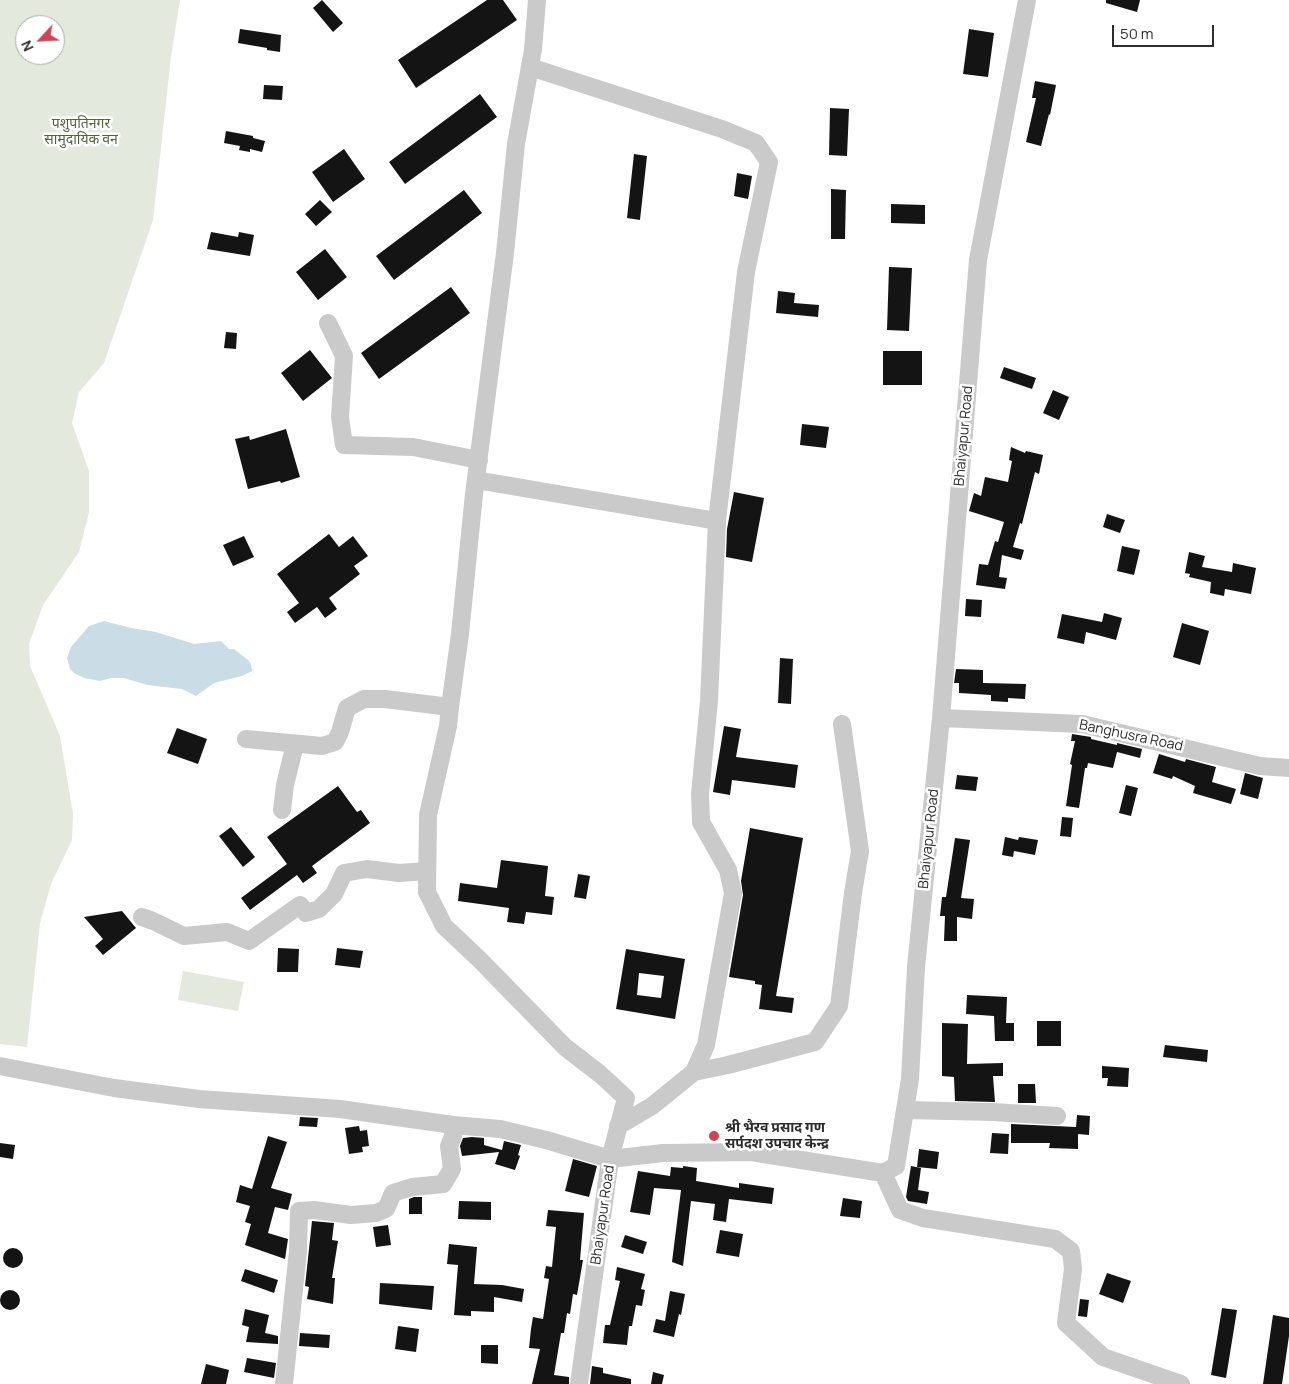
<!DOCTYPE html>
<html>
<head>
<meta charset="utf-8">
<style>
	body { margin:0 }
	#map { position:relative; width:1289px; height:1384px; overflow:hidden; background:#fff; font-family:Manrope,sans-serif }
	canvas { display:block }
	.north { position:absolute; left:15px; top:15px; width:50px; height:50px; box-sizing:border-box; background:#fff; border:1px solid #ababab; border-radius:50%; rotate:245deg; font-size:14px; font-weight:700; line-height:20px; text-align:center; color:#2d2d2d }
	.north::after { content:''; display:block; margin:auto; width:18px; height:22px; background:#d04255; clip-path:polygon(50% 0,100% 100%,50% 72%,0 100%) }
	.scale { position:absolute; left:1112px; top:25px; width:102px; height:22px; box-sizing:border-box; border:2px solid #2d2d2d; border-top:0; padding-left:6px; font-size:15px; line-height:18px; white-space:nowrap; color:#2d2d2d; -webkit-text-stroke:4px #fff; paint-order:stroke }
</style>
</head>
<body>
<div id="map">
<canvas width="1289" height="1384"></canvas>
<div class="north">N</div>
<div class="scale">50 m</div>
</div>
<script>
const ctx = document.querySelector('canvas').getContext('2d');
ctx.lineJoin = 'round';
function paint(path, color) { ctx.fillStyle = color; ctx.fill(path, 'evenodd'); }
const poly = rows => new Path2D(rows.map(r => 'M' + r).join(''));
function trace(path, color, width, dash) { ctx.strokeStyle = color; ctx.lineWidth = width; ctx.lineCap = dash ? 'butt' : 'round'; ctx.setLineDash(dash || []); ctx.stroke(path); }
function drawText(font, color, halo, rows, align = 'center') {
  ctx.font = font + ' Manrope,"Noto Sans Devanagari",sans-serif'; ctx.lineWidth = 5; ctx.setLineDash([]); ctx.textBaseline = 'middle'; ctx.strokeStyle = halo; ctx.fillStyle = color; for (const [text, x, y, turn = 0] of rows) {
    ctx.save(); ctx.translate(x, y); ctx.rotate((+turn || 0) * Math.PI / 180); ctx.textAlign = isNaN(turn) ? turn : align; if (halo) ctx.strokeText(text, 0, 0); ctx.fillText(text, 0, 0); ctx.restore();
  }
}
paint(poly([
	[0,0,180,0,171,57,153,220,104,363,79,392,72,423,89,471,89,512,79,552,43,605,29,644,30,666,60,736,73,814,72,840,51,884,40,923,27,1047,0,1044],
	[25,25,55,25,55,55,25,55],
	[183,971,244,982,238,1011,178,1000]
]), '#e3e9dc');
paint(poly([
	[104,621,131,628,156,632,194,644,221,641,229,649,234,649,248,660,251,664,252,671,242,676,214,683,196,696,182,689,147,685,124,678,111,678,100,681,84,678,74,673,70,669,67,658,71,647,89,626]
]), '#cadde7');
paint(poly([
	[322,0,343,23,333,32,313,8],
	[487,0,503,0,517,20,416,88,398,60],
	[1106,0,1140,0,1137,12,1106,3],
	[240,29,281,35,280,52,267,50,267,48,238,43],
	[969,29,994,33,988,77,963,74],
	[1035,81,1056,85,1050,115,1049,114,1041,146,1026,142,1036,98,1032,98],
	[264,85,283,86,282,100,263,99],
	[480,94,497,117,405,184,389,162],
	[830,108,849,109,847,156,829,155],
	[226,131,253,136,253,138,265,141,262,152,250,149,250,152,239,150,240,146,224,143],
	[344,149,365,179,333,202,312,172],
	[634,154,647,156,640,220,627,218],
	[737,173,752,176,748,199,734,196],
	[831,189,846,190,845,239,831,239],
	[464,190,482,213,394,280,376,256],
	[320,200,332,212,316,226,305,214],
	[891,204,925,205,925,224,891,223],
	[211,232,238,237,239,232,254,235,250,256,207,249],
	[325,249,347,277,318,300,296,272],
	[889,267,912,268,909,331,887,330],
	[451,287,470,313,379,379,361,353],
	[778,291,795,293,794,303,819,305,818,317,776,313],
	[226,332,237,333,236,349,224,348],
	[310,350,332,378,303,401,281,373],
	[883,351,922,351,922,385,883,385],
	[1004,367,1036,378,1032,389,1000,378],
	[1053,390,1069,397,1059,420,1043,413],
	[802,424,829,427,826,448,800,445],
	[286,429,300,477,281,483,280,481,248,489,235,439,249,436,250,440],
	[1011,447,1025,453,1026,451,1043,455,1039,474,1035,472,1022,524,1020,523,1013,547,1024,550,1021,560,1002,555,999,577,1007,578,1005,589,976,585,979,564,988,565,995,541,998,542,1004,522,969,511,974,493,981,496,985,477,1008,482,1012,461,1009,460],
	[734,492,764,498,752,562,726,557,727,529],
	[1107,514,1125,520,1120,533,1103,527],
	[329,534,339,547,353,536,368,556,354,566,360,574,329,598,337,609,325,618,317,607,295,623,287,612,299,603,277,574],
	[244,536,254,557,233,566,223,545],
	[1122,546,1140,550,1134,575,1117,571],
	[1189,552,1205,556,1202,567,1232,572,1233,563,1256,568,1251,594,1225,589,1224,596,1210,593,1211,582,1189,577,1190,574,1185,573],
	[966,599,982,600,981,617,965,616],
	[1104,613,1122,618,1116,640,1086,632,1084,644,1057,638,1062,614,1102,622],
	[1182,623,1209,631,1200,665,1173,657],
	[780,658,793,659,791,704,778,703],
	[956,669,983,670,983,683,1026,684,1025,699,1008,698,1008,702,991,701,991,695,959,693,959,683,954,683],
	[724,726,741,729,736,757,798,765,795,788,732,780,730,795,713,792],
	[177,728,207,739,198,764,167,753],
	[1072,734,1091,737,1091,739,1117,745,1117,743,1142,749,1140,758,1117,752,1113,768,1088,763,1087,768,1085,768,1079,808,1066,806,1072,765,1070,764,1075,741,1071,741],
	[1159,754,1185,762,1186,759,1216,767,1212,782,1236,789,1231,804,1193,793,1195,786,1173,776,1172,779,1153,773],
	[1245,773,1263,778,1258,799,1240,794],
	[957,775,978,777,976,791,955,789],
	[1126,785,1138,788,1131,816,1119,813],
	[338,786,357,812,361,810,370,823,312,866,317,873,303,883,297,875,250,910,241,898,287,864,267,837],
	[1062,817,1073,818,1071,837,1060,836],
	[231,827,255,857,243,867,219,836],
	[750,828,803,838,776,996,794,998,792,1013,759,1009,762,985,755,984,755,981,729,977,743,895,741,881],
	[1005,837,1018,840,1019,837,1038,840,1035,855,1014,851,1013,857,1002,855],
	[955,838,970,840,961,898,974,899,972,919,957,917,957,941,944,941,945,916,940,916,942,897,946,897],
	[501,860,548,866,545,896,554,897,552,915,526,912,524,924,507,922,509,908,458,901,460,883,497,888],
	[578,874,590,876,586,899,574,897],
	[122,911,136,928,103,955,95,946,103,939,84,917],
	[278,948,299,949,298,972,277,972],
	[337,948,363,951,360,968,335,965],
	[626,949,685,959,675,1019,616,1009],
	[639,973,664,976,661,998,637,995],
	[967,995,1007,997,1006,1023,1014,1023,1014,1041,995,1041,994,1016,966,1014],
	[1037,1021,1061,1021,1061,1046,1037,1046],
	[942,1023,968,1024,967,1064,1003,1063,1003,1076,993,1076,995,1102,955,1101,954,1077,942,1076],
	[1165,1045,1208,1050,1207,1062,1163,1057],
	[1102,1066,1129,1068,1128,1087,1107,1086,1108,1078,1102,1078],
	[1018,1084,1035,1084,1036,1103,1018,1103],
	[1077,1115,1090,1116,1089,1135,1078,1134,1078,1149,1049,1148,1050,1143,1011,1143,1011,1124,1076,1127],
	[300,1117,318,1118,317,1127,299,1126],
	[359,1126,360,1131,367,1130,369,1146,362,1147,363,1152,349,1154,345,1128],
	[992,1133,1009,1134,1008,1154,990,1153],
	[268,1136,287,1142,271,1188,292,1194,288,1210,275,1207,268,1233,288,1239,285,1259,245,1245,251,1224,245,1222,250,1206,236,1202,240,1185,252,1189],
	[472,1137,484,1138,484,1145,502,1150,504,1141,521,1145,518,1155,520,1156,515,1170,495,1164,499,1152,462,1156,460,1146,463,1138],
	[0,1143,15,1145,13,1159,0,1157],
	[919,1149,939,1152,937,1169,917,1167],
	[573,1159,597,1166,589,1197,565,1191],
	[683,1166,697,1168,696,1181,739,1188,739,1183,774,1188,772,1204,729,1199,726,1222,713,1220,715,1204,691,1201,683,1266,672,1262,681,1190,654,1188,650,1215,630,1212,638,1171,670,1176,671,1167,683,1168],
	[911,1166,921,1168,918,1190,929,1192,927,1204,908,1201,906,1197],
	[414,1197,422,1197,422,1214,409,1214,409,1199],
	[843,1198,862,1201,860,1218,840,1216],
	[459,1201,491,1202,491,1220,458,1219],
	[548,1210,584,1213,580,1260,583,1260,577,1295,573,1294,570,1314,567,1313,564,1333,561,1333,554,1375,569,1377,569,1384,532,1384,540,1349,529,1348,531,1329,533,1317,543,1319,549,1279,544,1278,546,1266,552,1267,556,1227,546,1226],
	[312,1221,334,1223,332,1240,338,1241,332,1278,335,1278,333,1304,307,1299,309,1287,305,1286],
	[388,1225,391,1245,376,1247,373,1227],
	[720,1230,743,1234,739,1257,716,1253],
	[625,1235,647,1242,643,1254,621,1247],
	[449,1244,477,1247,474,1284,502,1285,524,1289,522,1302,494,1297,494,1312,471,1311,471,1316,454,1315,458,1265,447,1264],
	'3 1258a10 10 0 1 1 20 0a10 10 0 1 1-20 0Z',
	[617,1267,645,1274,641,1289,645,1290,642,1306,636,1305,632,1326,629,1326,627,1345,603,1343,605,1325,610,1325,620,1281,615,1280],
	[245,1269,278,1280,274,1293,241,1281],
	[1107,1273,1131,1281,1123,1303,1099,1294],
	[380,1283,434,1286,432,1310,379,1304],
	'0 1300a10 10 0 1 1 20 0a10 10 0 1 1-20 0Z',
	[670,1291,685,1294,681,1315,679,1314,674,1337,653,1332,656,1319,665,1321],
	[1080,1299,1089,1300,1087,1317,1078,1316],
	[1222,1308,1237,1310,1226,1378,1211,1375],
	[245,1309,269,1315,265,1333,278,1336,278,1344,246,1342,249,1327,242,1325],
	[1273,1315,1289,1318,1289,1336,1282,1384,1263,1384],
	[398,1326,419,1329,416,1352,395,1349],
	[300,1333,330,1335,329,1348,299,1346],
	[481,1345,498,1345,498,1364,481,1363],
	[247,1358,276,1363,274,1378,244,1372],
	[206,1364,229,1370,226,1384,201,1384],
	[592,1366,603,1368,603,1373,631,1379,631,1384,590,1384],
	[653,1372,664,1375,662,1384,651,1384]
]), '#141414');
trace(poly([
	[328,323,344,356,340,417,344,445,413,447,479,460],
	[476,480,717,521,746,272,769,162,756,143,722,129,530,67],
	[941,718,1082,724,1260,766,1289,768],
	[246,739,322,746,335,742,340,732,347,708,364,699,385,699,450,707],
	[282,810,285,785,295,744],
	[142,917,153,921,184,936,227,932,249,941,300,905,306,913,319,909,334,894,344,873,367,869,399,873,427,871],
	[0,1066,114,1088,199,1099,340,1109,453,1125,500,1129,546,1140,610,1159,626,1098,600,1074,565,1047,479,959,444,926,427,892,428,815,448,726,450,707,460,634,474,494,505,253,516,144,533,50,537,0],
	[694,1072,728,1065,815,1042,839,1006,853,893,860,851,842,724],
	[905,1110,993,1112,1057,1116],
	[618,1126,652,1106,694,1072,706,1045,733,893,728,870,701,822,700,794,709,701,717,521],
	[883,1173,900,1210,923,1218,1055,1239,1071,1251,1073,1269,1066,1323,1103,1357,1181,1384],
	[284,1384,298,1251,299,1211,314,1210,351,1215,376,1213,386,1209,393,1193,412,1187,443,1184,452,1169,449,1146,453,1136,453,1125],
	[579,1384,610,1159,663,1153,751,1152,883,1173,896,1166,910,1079,916,967,941,718,978,260,1027,0]
]), '#cacaca', 18);
for (const [x, y, r, color] of [
	[714,1136,6,"#d04255"]
]) { const dot = new Path2D(); dot.arc(x, y, r, 0, 2 * Math.PI); ctx.fillStyle = color; ctx.fill(dot); trace(dot, '#fff', 2); }
drawText('14px', '#52633f', '#fff', [
	["पशुपतिनगर",81,124],
	["सामुदायिक वन",81,140]
]);
drawText('14px', '#2d2d2d', '#fff', [
	["Bhaiyapur Road",964,436,-85],
	["Banghusra Road",1131,736,12],
	["Bhaiyapur Road",929,839,-84],
	["Bhaiyapur Road",603,1215,-82]
]);
drawText('bold 14px', '#2d2d2d', '#fff', [
	["श्री भैरव प्रसाद गण",725,1128],
	["सर्पदश उपचार केन्द्र",725,1144]
], 'left');
</script>
</body>
</html>
